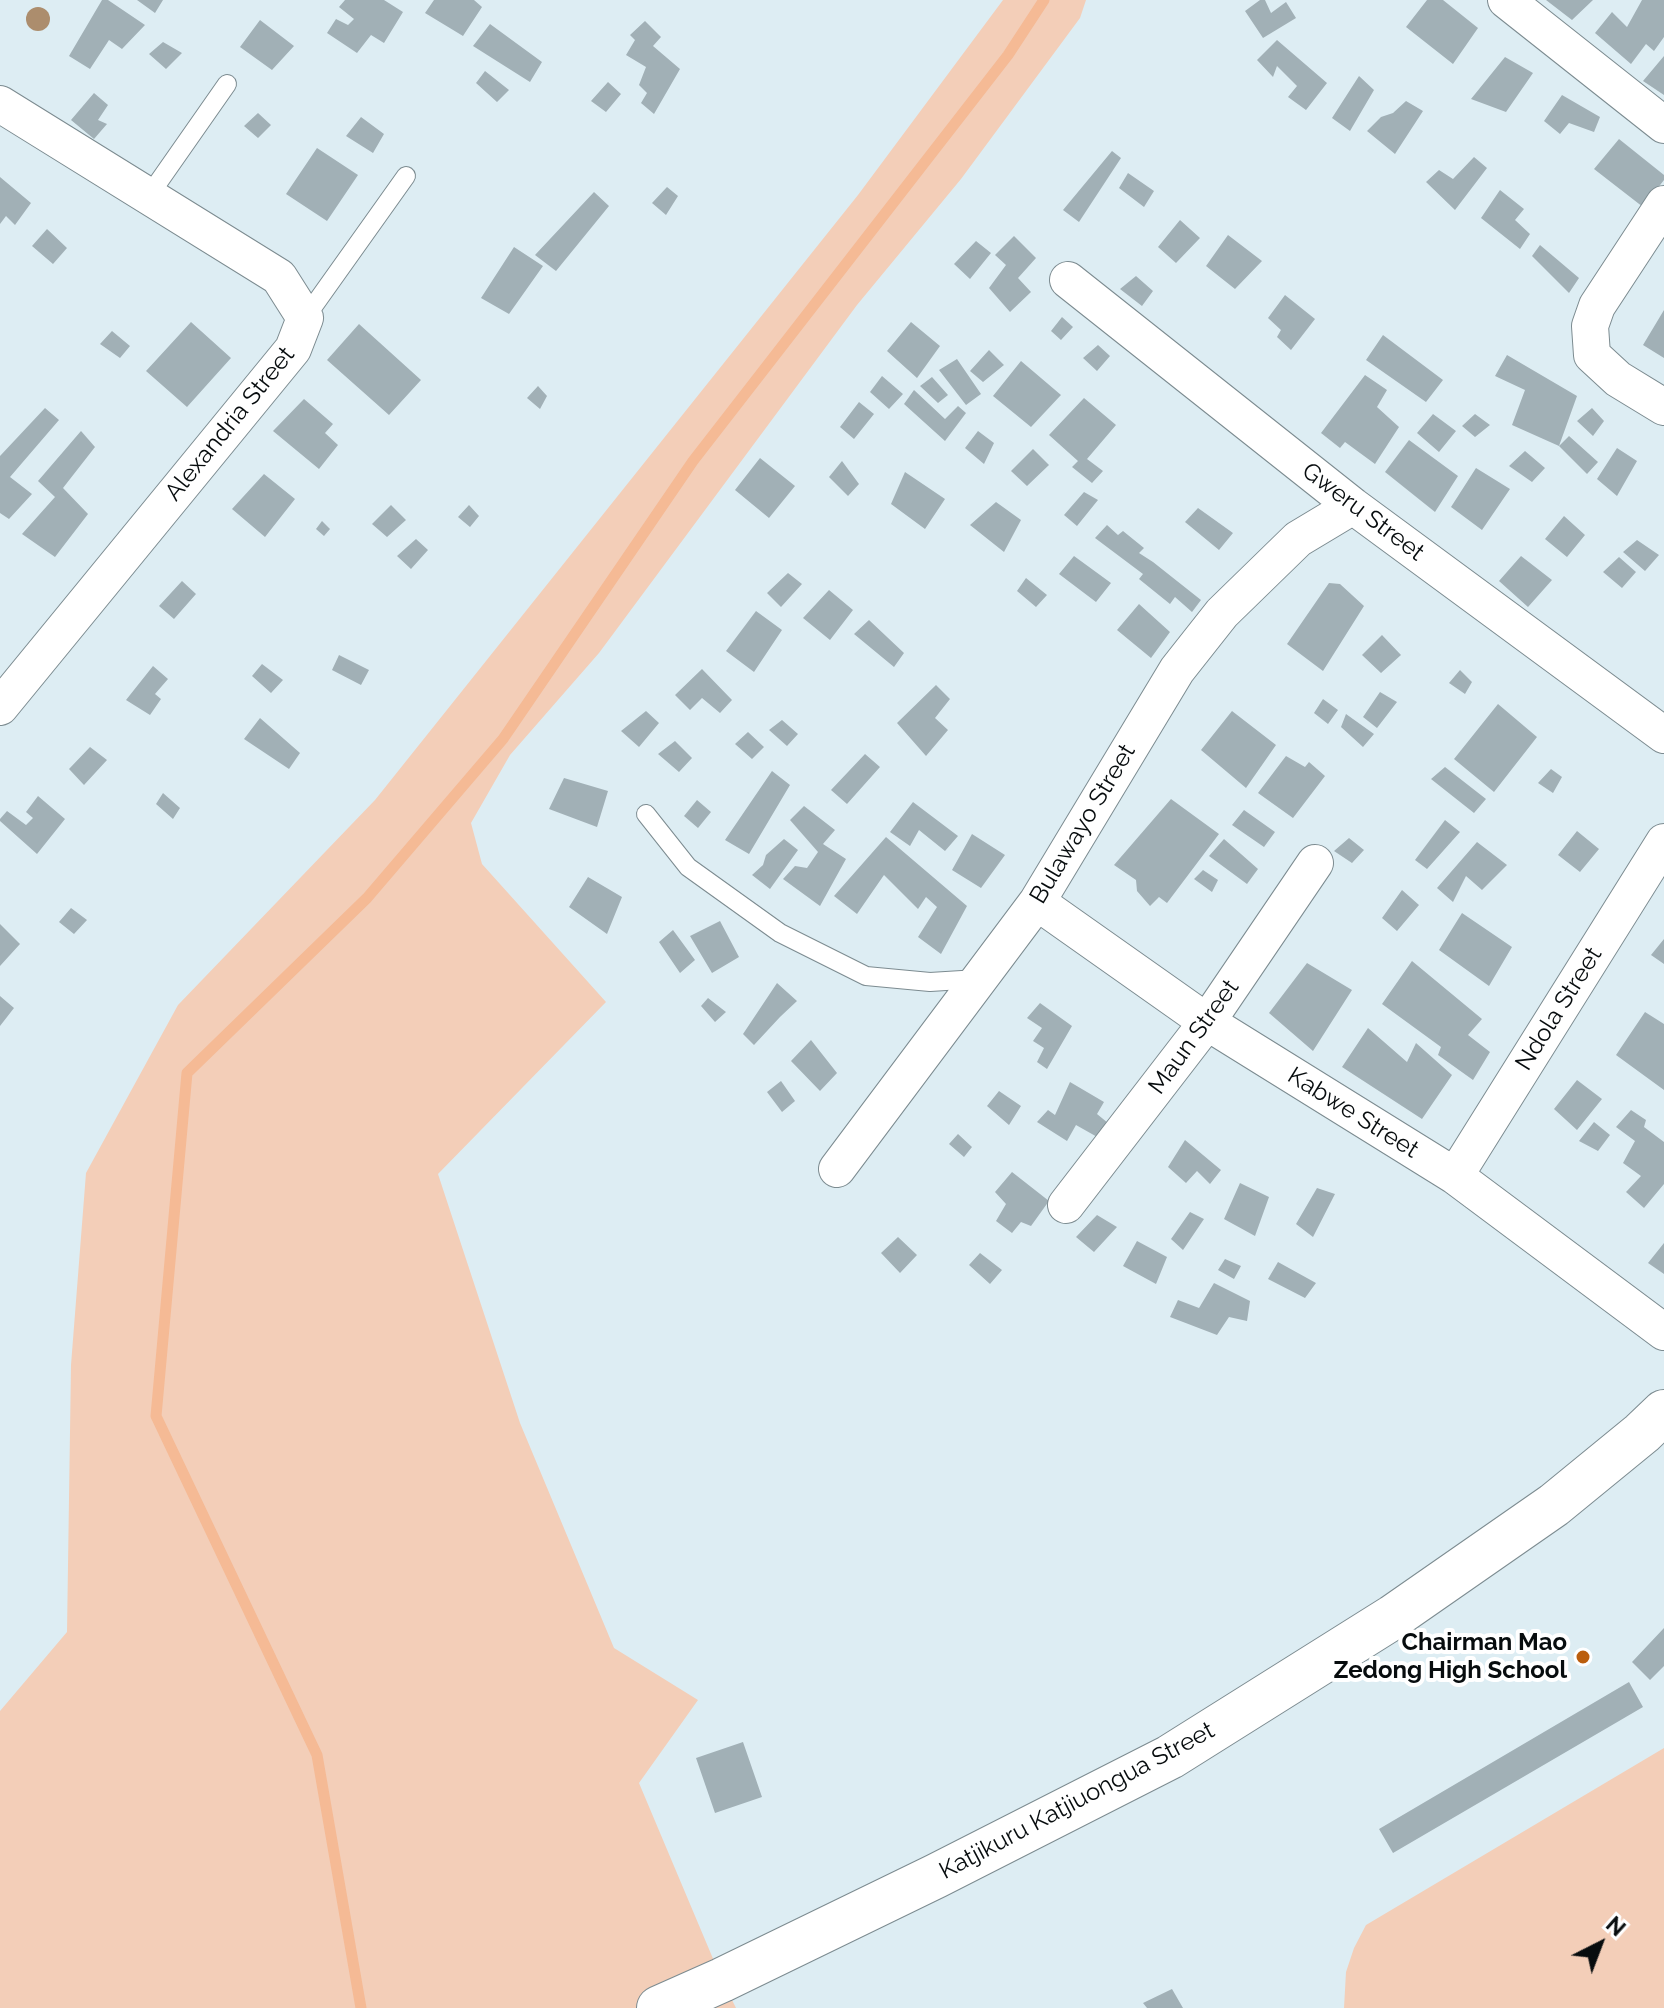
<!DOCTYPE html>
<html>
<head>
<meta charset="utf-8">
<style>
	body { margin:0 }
	#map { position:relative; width:1664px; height:2008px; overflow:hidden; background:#ddedf3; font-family:Raleway,sans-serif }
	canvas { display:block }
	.north { position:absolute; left:1560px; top:1904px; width:80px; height:80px; -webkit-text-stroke:6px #fff; paint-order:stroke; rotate:42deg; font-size:22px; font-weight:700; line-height:32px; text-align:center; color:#070c0e }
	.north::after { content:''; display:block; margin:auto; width:28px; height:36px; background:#070c0e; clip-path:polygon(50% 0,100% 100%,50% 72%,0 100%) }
</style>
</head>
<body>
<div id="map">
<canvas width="1664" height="2008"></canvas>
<div class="north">N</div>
</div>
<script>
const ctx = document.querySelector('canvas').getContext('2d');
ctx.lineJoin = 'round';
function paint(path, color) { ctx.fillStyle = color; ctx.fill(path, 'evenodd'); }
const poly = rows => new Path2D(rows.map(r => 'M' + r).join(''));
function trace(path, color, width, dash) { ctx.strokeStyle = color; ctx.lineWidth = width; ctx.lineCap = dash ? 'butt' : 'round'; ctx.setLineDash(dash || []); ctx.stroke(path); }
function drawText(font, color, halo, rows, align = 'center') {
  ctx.font = font + ' Raleway,sans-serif'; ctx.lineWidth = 8; ctx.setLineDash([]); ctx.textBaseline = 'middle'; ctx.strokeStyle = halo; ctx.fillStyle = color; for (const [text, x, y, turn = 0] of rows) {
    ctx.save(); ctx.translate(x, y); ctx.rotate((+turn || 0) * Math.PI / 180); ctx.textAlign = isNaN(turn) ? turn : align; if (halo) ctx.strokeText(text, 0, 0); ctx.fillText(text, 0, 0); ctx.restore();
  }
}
paint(poly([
	[1003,0,1086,0,1080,18,961,179,857,305,599,653,510,755,471,823,482,864,606,1002,438,1174,520,1423,614,1648,698,1700,639,1783,722,1980,736,2008,0,2008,0,1711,67,1632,71,1365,86,1173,178,1005,375,800,858,195],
	[1664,1748,1664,2008,1344,2008,1346,1972,1354,1948,1366,1925]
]), '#f3ceb8');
trace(poly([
	[361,2008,317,1755,156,1416,187,1073,367,898,503,739,693,461,1008,55,1044,0]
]), '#f5ba95', 11);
paint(poly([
	[102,0,108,0,145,25,122,49,109,40,90,69,69,56],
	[137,0,163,0,155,13],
	[345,0,384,0,403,12,384,43,371,35,357,53,327,33,336,19,348,25,354,19,339,7],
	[434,0,474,0,482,7,463,36,425,13],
	[1260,0,1265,0,1271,13,1286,2,1296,18,1263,38,1245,11],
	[1427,0,1443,0,1478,28,1453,64,1406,27],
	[1546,0,1593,0,1572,20],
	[1642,0,1664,0,1664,37,1654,51,1646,44,1631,64,1595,33,1612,12,1627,27],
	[260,20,294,46,272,70,240,47],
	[645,21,661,37,653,46,680,69,654,114,641,103,647,93,639,85,646,67,626,55,635,40,630,35],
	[490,24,542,62,530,82,473,46],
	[1277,40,1327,83,1306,110,1288,97,1297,86,1277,66,1273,77,1257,60],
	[163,42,182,53,166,69,149,54],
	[1664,56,1664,95,1643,81],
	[1505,57,1533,73,1506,112,1471,99],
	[485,71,509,90,497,102,476,83],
	[1359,76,1374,90,1350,131,1332,118],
	[608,82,621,94,606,112,591,101],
	[94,93,108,105,98,120,107,124,94,139,71,120],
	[1562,95,1600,117,1594,132,1569,123,1560,134,1544,121],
	[1406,101,1423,111,1395,154,1367,131,1381,117,1393,113],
	[258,113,271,125,258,138,244,126],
	[361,117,384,134,373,153,346,136],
	[1619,139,1664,175,1664,180,1643,207,1594,169],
	[317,148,358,175,327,221,286,194],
	[1112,151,1121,158,1079,222,1063,210],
	[1474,157,1487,168,1455,210,1426,182,1439,170,1453,179],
	[1128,173,1154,191,1144,207,1119,188],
	[0,177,31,203,15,225,6,216,0,224],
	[667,187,678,196,666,215,652,203],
	[1500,190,1524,209,1515,220,1530,234,1520,249,1481,218],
	[594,192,609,206,556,271,535,255],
	[1180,220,1200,238,1176,263,1158,247],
	[47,229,67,248,53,264,32,246],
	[1228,235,1262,261,1235,289,1206,266],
	[1014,236,1036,258,1018,278,1031,292,1010,312,989,288,1006,265,995,255],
	[976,241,991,253,970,279,954,264],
	[1540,245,1579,278,1569,293,1532,256],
	[514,247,543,266,509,314,481,298],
	[1136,276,1153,291,1142,306,1120,289],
	[1285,295,1315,319,1291,350,1277,337,1281,330,1268,318],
	[1664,310,1664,358,1643,345],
	[1062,317,1073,327,1061,340,1051,331],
	[191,322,231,358,187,407,146,371],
	[911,322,940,346,917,378,887,351],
	[359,324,421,380,389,415,327,360],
	[112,331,130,346,120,358,100,344],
	[1383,335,1443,380,1426,402,1366,360],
	[1098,345,1110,356,1097,371,1083,358],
	[989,350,1004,365,983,382,970,371],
	[1507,355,1577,396,1559,446,1512,425,1525,390,1495,376],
	[957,359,981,394,966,405,939,370],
	[1021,361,1061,395,1031,427,993,396],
	[1365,375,1387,390,1377,407,1399,427,1375,464,1345,442,1340,448,1321,433],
	[882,376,903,394,889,409,870,392],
	[932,377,948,395,938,403,920,386],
	[538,386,547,396,540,409,527,398],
	[914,390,945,419,958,406,966,413,945,441,904,404],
	[1084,398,1116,425,1087,459,1103,471,1092,483,1072,467,1078,461,1049,435],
	[304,399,333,424,325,433,338,445,319,469,273,431],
	[859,402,874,414,854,439,840,427],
	[45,408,59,420,10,477,32,494,9,519,0,513,0,456],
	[1592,408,1604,421,1593,436,1577,421],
	[1433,414,1456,431,1439,452,1417,433],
	[1475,414,1490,425,1475,437,1462,426],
	[81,431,95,447,63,488,88,514,55,557,22,534,55,497,38,481],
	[978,431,994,443,984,464,965,448],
	[1569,436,1598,462,1587,474,1559,446],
	[1409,440,1458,476,1435,512,1385,472],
	[1617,448,1637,461,1617,496,1597,479],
	[1033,449,1049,465,1027,486,1011,471],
	[1525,451,1545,468,1532,482,1509,466],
	[760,458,795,486,769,518,735,490],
	[842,461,859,484,848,496,829,477],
	[1476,468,1510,489,1482,530,1451,507],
	[905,472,945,499,925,529,891,504],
	[264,474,295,499,265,537,232,509],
	[1084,492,1098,500,1077,526,1064,515],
	[996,502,1021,520,1004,552,970,525],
	[391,505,406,520,387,537,372,524],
	[469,505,479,516,470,527,458,517],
	[1198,508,1233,533,1219,550,1185,522],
	[1564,516,1585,535,1567,557,1545,539],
	[322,521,330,529,324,536,316,529],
	[1107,525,1118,535,1123,531,1144,548,1139,553,1153,562,1201,600,1192,612,1175,597,1170,604,1139,579,1143,574,1095,538],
	[416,539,428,550,411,569,397,556],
	[1637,540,1659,555,1645,571,1623,552],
	[1074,556,1111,583,1096,602,1059,574],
	[1521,556,1552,580,1528,607,1499,581],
	[1619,557,1636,572,1622,588,1603,572],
	[788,573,802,584,781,607,767,593],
	[1026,578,1047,595,1036,607,1017,591],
	[182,581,196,594,174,619,159,606],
	[1329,583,1340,584,1364,606,1323,671,1287,644],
	[829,590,853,610,830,640,803,618],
	[1139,604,1170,632,1151,658,1117,630],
	[756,611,782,630,754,672,726,651],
	[869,620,904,653,894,667,854,634],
	[1382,635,1401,655,1381,673,1362,655],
	[339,655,369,670,361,685,332,670],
	[262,664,283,680,271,693,252,676],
	[153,666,168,679,155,694,161,699,150,715,126,700],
	[702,669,732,700,720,713,702,698,690,710,675,695],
	[1460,670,1472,682,1465,694,1449,683],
	[936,685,950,699,935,718,948,730,926,756,897,723],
	[1380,692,1397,702,1377,728,1363,717],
	[1323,699,1338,710,1328,724,1314,713],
	[1498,704,1537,737,1494,792,1454,759],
	[646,711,659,723,639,747,621,731],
	[1232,711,1276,745,1246,788,1201,750],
	[1346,714,1374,734,1363,747,1341,727],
	[260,718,300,753,289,769,244,739],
	[782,720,798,734,787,746,769,730],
	[748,732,764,747,752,759,735,744],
	[675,741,692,758,679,772,658,754],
	[90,747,107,760,84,785,69,769],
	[865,754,880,767,847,804,831,790],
	[1286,756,1305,767,1309,762,1325,776,1293,818,1258,793],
	[1445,767,1486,799,1474,813,1431,779],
	[1551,769,1562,777,1553,793,1538,783],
	[772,771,790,785,749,854,725,840],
	[564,778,608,791,597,827,549,809],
	[163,793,180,808,173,819,156,804],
	[38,796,65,819,37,854,0,821,0,819,7,811,26,825,33,818,26,812],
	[1171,799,1219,834,1167,903,1159,897,1150,906,1137,891,1136,880,1114,865],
	[697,800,711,812,698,828,684,816],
	[913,802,958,836,945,851,919,830,910,846,890,832],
	[804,806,835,830,823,844,846,859,820,906,783,879,795,866,807,868,818,852,790,820],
	[1244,810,1275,832,1264,847,1232,825],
	[1445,820,1460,832,1427,869,1415,860],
	[1577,831,1599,849,1580,872,1558,855],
	[972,834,1005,855,981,888,952,870],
	[886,837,967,906,941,954,918,937,937,907,926,897,918,909,884,875,857,914,834,896],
	[1349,838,1364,850,1352,863,1334,851],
	[784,839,798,850,770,889,752,875,763,865,766,855],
	[1224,839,1258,869,1247,884,1209,856],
	[1477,842,1507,865,1482,890,1466,876,1453,902,1437,888],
	[1203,870,1218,880,1212,892,1194,879],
	[588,877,622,897,607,934,569,907],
	[1402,890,1419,905,1397,931,1382,918],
	[71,908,87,920,74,934,59,922],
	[1462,913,1512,947,1489,986,1439,950],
	[720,921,739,957,712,973,690,936],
	[0,924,20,944,0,966],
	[673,930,695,960,680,973,659,942],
	[1664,939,1664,964,1651,955],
	[1412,961,1482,1019,1468,1035,1490,1052,1473,1080,1438,1055,1441,1047,1382,1004],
	[1307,963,1352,990,1313,1051,1269,1013],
	[777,983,797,1001,780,1017,754,1045,743,1034],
	[0,996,14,1008,0,1026],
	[708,998,726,1012,715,1022,701,1006],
	[1040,1003,1072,1026,1047,1069,1037,1062,1044,1048,1033,1041,1042,1028,1027,1018],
	[1645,1012,1664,1024,1664,1090,1616,1055],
	[1368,1028,1407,1062,1416,1043,1452,1075,1422,1119,1342,1067],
	[811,1040,837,1073,820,1091,791,1061],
	[1577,1080,1602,1099,1577,1130,1554,1109],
	[781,1081,795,1101,782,1112,767,1092],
	[1070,1082,1104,1102,1097,1114,1108,1123,1099,1138,1076,1125,1067,1141,1037,1122,1048,1110,1055,1115],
	[999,1091,1021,1106,1009,1125,987,1106],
	[1631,1110,1646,1120,1644,1127,1664,1142,1664,1184,1644,1208,1626,1192,1641,1176,1623,1163,1635,1141,1616,1127],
	[1594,1122,1610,1135,1598,1151,1579,1141],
	[958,1134,972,1147,964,1157,949,1144],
	[1185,1140,1221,1170,1210,1184,1197,1171,1186,1183,1168,1167],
	[1012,1172,1049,1201,1031,1226,1021,1222,1012,1233,996,1221,1006,1204,995,1192],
	[1240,1183,1269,1197,1255,1236,1224,1219],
	[1317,1188,1335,1194,1313,1237,1296,1224],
	[1190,1212,1204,1219,1183,1250,1171,1239],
	[1097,1215,1117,1227,1094,1252,1076,1237],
	[898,1237,917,1255,900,1273,881,1253],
	[1137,1241,1167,1257,1156,1284,1123,1266],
	[1664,1243,1664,1274,1648,1263],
	[980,1253,1002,1270,990,1284,969,1265],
	[1225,1259,1241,1266,1234,1279,1218,1270],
	[1278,1262,1316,1283,1305,1298,1268,1279],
	[1214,1283,1250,1301,1247,1321,1229,1317,1217,1335,1170,1317,1178,1300,1199,1308],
	[1664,1628,1664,1666,1650,1680,1632,1662],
	[1629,1682,1643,1707,1393,1853,1379,1829],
	[743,1742,762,1797,715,1813,696,1758],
	[1172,1989,1183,2008,1147,2008,1143,2003]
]), '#a1b0b6');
const service = poly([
	[148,197,227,84],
	[305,318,406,176],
	[646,814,688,867,780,933,866,976,930,982,978,979]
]);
const minor = poly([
	[1506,0,1664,125],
	[0,104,279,277,305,318,293,349,0,707],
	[1664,204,1597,306,1590,326,1592,355,1618,379,1664,407],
	[1068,280,1353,506,1664,735],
	[1037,902,1207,1022,1455,1176,1664,1332],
	[837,1169,1037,902,1177,670,1222,613,1298,539,1353,506],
	[1455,1176,1664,842],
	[1066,1205,1207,1022,1315,863]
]);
const tertiary = poly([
	[659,2008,722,1980,936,1876,1170,1757,1393,1617,1554,1505,1642,1433,1664,1412]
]);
trace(service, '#7c8b90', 20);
trace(minor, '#7c8b90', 38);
trace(tertiary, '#7c8b90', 46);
trace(service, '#fff', 18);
trace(minor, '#fff', 36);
trace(tertiary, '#fff', 44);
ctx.fillStyle = '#ac8d6d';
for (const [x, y] of [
	[38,19]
]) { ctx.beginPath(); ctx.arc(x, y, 12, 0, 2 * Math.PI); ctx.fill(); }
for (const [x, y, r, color] of [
	[1583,1657,8,"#bb5e0d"]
]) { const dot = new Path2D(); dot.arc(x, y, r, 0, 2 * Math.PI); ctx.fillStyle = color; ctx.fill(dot); trace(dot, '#fff', 3); }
drawText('24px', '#070c0e', '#fff', [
	["Alexandria Street",230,424,-51],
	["Gweru Street",1363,512,37],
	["Bulawayo Street",1083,824,-59],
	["Ndola Street",1559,1009,-58],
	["Maun Street",1194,1037,-54],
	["Kabwe Street",1353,1113,32],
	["Katjikuru Katjiuongua Street",1077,1801,-28]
]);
drawText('bold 24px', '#070c0e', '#fff', [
	["Chairman Mao",1567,1643],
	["Zedong High School",1567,1671]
], 'right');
</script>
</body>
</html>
